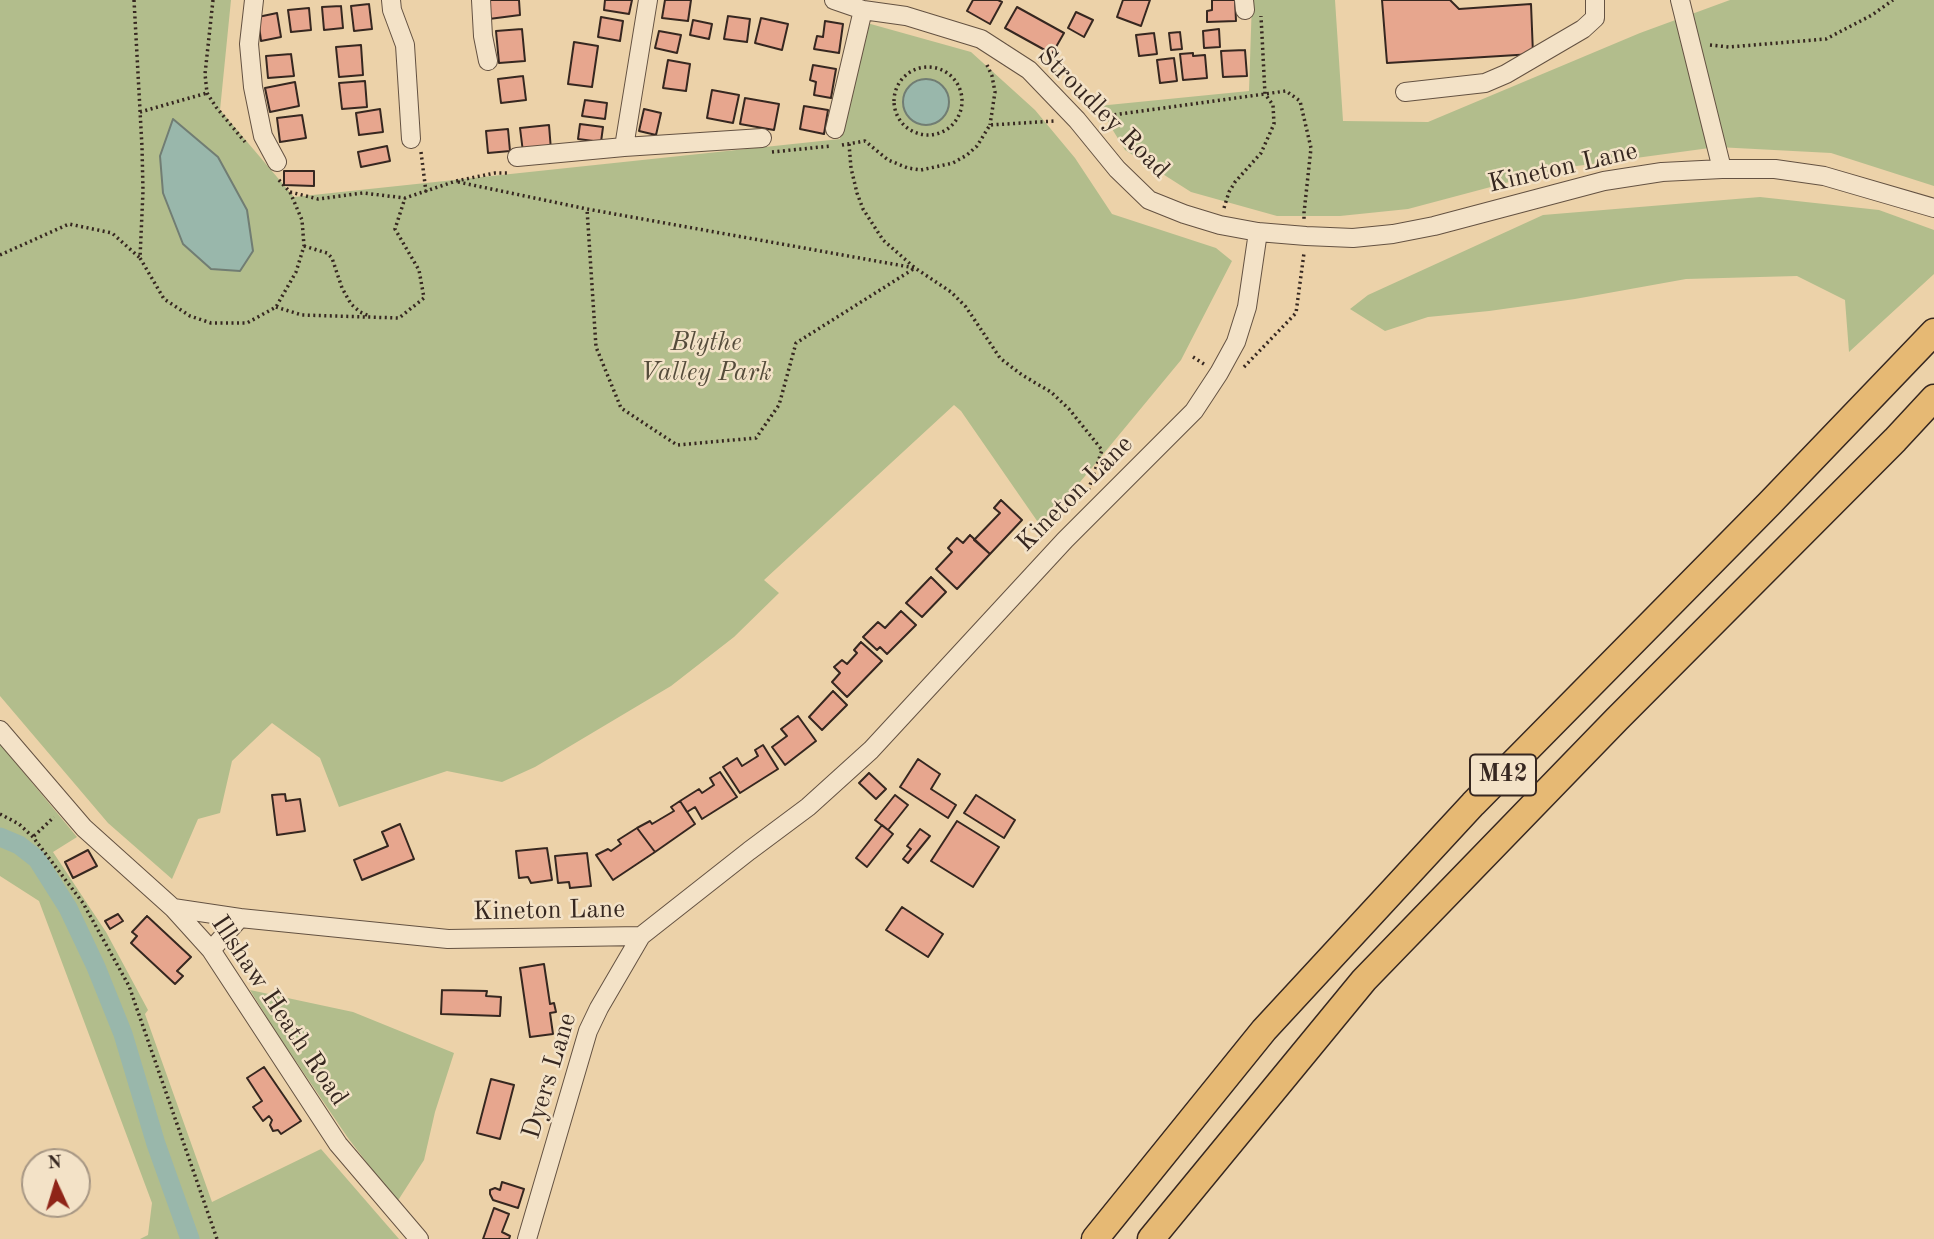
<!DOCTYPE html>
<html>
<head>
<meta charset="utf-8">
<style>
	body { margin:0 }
	#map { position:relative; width:1934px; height:1239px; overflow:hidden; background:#ecd2a9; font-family:"Old Standard TT",serif }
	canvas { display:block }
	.north { position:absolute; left:21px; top:1148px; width:70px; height:70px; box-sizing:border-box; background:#f3e2c7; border:2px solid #a79784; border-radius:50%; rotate:356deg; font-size:19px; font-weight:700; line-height:28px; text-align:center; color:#362720 }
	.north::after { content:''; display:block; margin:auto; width:24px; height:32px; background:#8f2418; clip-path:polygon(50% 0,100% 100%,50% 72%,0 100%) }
</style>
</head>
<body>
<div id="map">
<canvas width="1934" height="1239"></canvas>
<div class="north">N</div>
</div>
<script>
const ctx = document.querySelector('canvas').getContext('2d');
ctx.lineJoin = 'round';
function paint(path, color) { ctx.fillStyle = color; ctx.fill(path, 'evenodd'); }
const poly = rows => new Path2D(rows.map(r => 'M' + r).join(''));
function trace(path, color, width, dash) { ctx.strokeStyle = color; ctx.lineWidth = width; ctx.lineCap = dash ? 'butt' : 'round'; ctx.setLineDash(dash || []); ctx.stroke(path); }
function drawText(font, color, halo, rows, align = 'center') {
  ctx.font = font + ' "Old Standard TT",serif'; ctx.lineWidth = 5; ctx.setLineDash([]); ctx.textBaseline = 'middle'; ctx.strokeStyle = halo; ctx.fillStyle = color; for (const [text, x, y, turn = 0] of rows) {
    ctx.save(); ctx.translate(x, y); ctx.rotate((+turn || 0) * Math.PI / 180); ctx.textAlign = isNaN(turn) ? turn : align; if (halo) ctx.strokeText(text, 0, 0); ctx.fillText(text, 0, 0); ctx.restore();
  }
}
paint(poly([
	[0,0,231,0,220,110,294,197,840,139,867,23,971,52,1035,110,1075,158,1112,214,1216,248,1232,261,1181,360,1042,528,961,411,954,405,764,580,779,593,734,637,671,686,535,767,502,782,447,771,339,807,320,758,272,723,232,761,220,813,198,819,172,879,108,823,0,696],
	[1252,0,1335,0,1343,121,1428,122,1640,33,1730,0,1934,0,1934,186,1831,153,1717,147,1562,168,1408,209,1340,216,1277,216,1191,192,1125,150,1098,106,1249,91],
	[1760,197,1879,210,1934,230,1934,274,1849,352,1845,300,1797,276,1686,279,1575,299,1489,311,1428,317,1385,331,1350,309,1368,295,1543,215],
	[0,744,77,837,53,852,106,932,148,1010,145,1014,212,1202,321,1149,399,1239,140,1239,148,1235,152,1203,39,901,0,876],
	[250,990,353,1012,454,1053,435,1112,424,1160,397,1202,348,1138,276,1032]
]), '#b2bd8c');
const water = poly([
	'903 102a23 23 0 1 1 46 0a23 23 0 1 1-46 0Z',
	[173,119,218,157,247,210,253,251,240,271,211,269,183,244,163,193,160,156,173,119]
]);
paint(water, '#99b7ab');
trace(water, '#717d73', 2);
trace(poly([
	[0,837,19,845,37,859,68,908,96,967,123,1034,156,1144,190,1239]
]), '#99b7ab', 19);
const building = poly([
	[486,0,519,0,520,15,489,19,486,0],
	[605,0,632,0,629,14,604,10,605,0],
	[665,0,691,0,688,21,662,18,665,0],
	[973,0,998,0,1002,2,990,24,967,11,973,0],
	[1123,0,1150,0,1141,26,1117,17,1123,0],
	[1212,0,1235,0,1236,21,1207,22,1207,11,1212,10,1212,0],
	[1382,0,1450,0,1459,9,1531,4,1533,54,1387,63,1382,0],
	[369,4,372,29,354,31,351,6,369,4],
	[341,6,343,28,324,30,322,7,341,6],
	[1017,7,1064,33,1052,54,1005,28,1017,7],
	[309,8,311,30,291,32,288,10,309,8],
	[1076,12,1093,20,1084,37,1068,28,1076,12],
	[277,13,281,37,261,41,258,17,277,13],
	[728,16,750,19,747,42,724,39,728,16],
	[601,17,623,21,620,41,598,37,601,17],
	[761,18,788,24,782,50,755,43,761,18],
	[693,20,712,24,709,39,690,35,693,20],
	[825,21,843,24,839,53,814,49,817,36,823,37,825,21],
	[522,29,525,61,499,63,496,31,522,29],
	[1219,29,1220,47,1204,48,1203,31,1219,29],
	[659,31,681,35,677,53,655,48,659,31],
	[1180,32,1182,49,1171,50,1169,33,1180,32],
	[1154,33,1157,54,1139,56,1136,35,1154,33],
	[574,42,598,46,592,87,568,84,574,42],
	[361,45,363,75,339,77,336,47,361,45],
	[1245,50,1247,76,1223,77,1221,51,1245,50],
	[1193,53,1193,56,1205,55,1207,78,1183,80,1180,54,1193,53],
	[291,54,294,76,268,78,266,56,291,54],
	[1174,58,1177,81,1160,83,1157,60,1174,58],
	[668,60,690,64,686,91,663,88,668,60],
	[813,65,836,69,831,98,814,95,816,82,810,80,813,65],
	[523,76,526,100,501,103,498,79,523,76],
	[365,81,367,107,342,109,339,83,365,81],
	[295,82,299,106,270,112,265,88,295,82],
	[712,90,739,95,733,123,707,118,712,90],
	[745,98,779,104,774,130,740,124,745,98],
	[585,100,607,103,605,119,582,116,585,100],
	[804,106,828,110,824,134,800,129,804,106],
	[380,109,383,132,359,135,356,113,380,109],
	[644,109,661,113,656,135,639,131,644,109],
	[302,115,306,138,280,142,277,118,302,115],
	[580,124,603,127,601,142,578,139,580,124],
	[549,125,551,150,523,152,520,128,549,125],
	[508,129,510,151,488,153,486,131,508,129],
	[387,146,390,161,361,167,358,152,387,146],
	[284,171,314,171,314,186,284,185,284,171],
	[1001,500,1022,520,990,554,974,540,1000,513,994,508,1001,500],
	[970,535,990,554,957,589,936,569,952,552,948,548,957,538,963,543,970,535],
	[931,577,946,592,922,617,906,603,931,577],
	[901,611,916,625,887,654,880,647,877,650,863,637,878,622,885,628,901,611],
	[861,642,882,661,847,697,832,682,840,673,834,667,842,660,847,664,857,653,854,650,861,642],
	[833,691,847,705,822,730,809,717,833,691],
	[798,716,816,741,785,765,772,747,787,736,781,729,798,716],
	[763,745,778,769,740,793,723,767,737,758,742,766,758,756,755,750,763,745],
	[918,759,940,774,931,789,956,805,948,818,900,787,918,759],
	[720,772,737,797,702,819,695,807,687,812,680,801,699,789,702,793,714,785,710,778,720,772],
	[869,773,886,789,876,799,859,783,869,773],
	[285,794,286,801,300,799,305,831,277,835,272,795,285,794],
	[895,795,908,805,888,830,875,820,895,795],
	[976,795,1015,820,1004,838,964,813,976,795],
	[680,801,695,824,655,852,637,828,650,821,652,824,674,811,671,807,680,801],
	[957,821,999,847,973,887,931,861,957,821],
	[400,824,414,859,362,880,354,860,388,846,382,832,400,824],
	[882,825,893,834,867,867,856,858,882,825],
	[637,828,655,852,613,880,596,855,608,849,611,851,621,844,618,840,637,828],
	[920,829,930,836,908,863,903,859,911,849,907,846,920,829],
	[547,848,552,880,531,883,528,877,519,878,516,851,547,848],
	[88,850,97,866,73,878,65,862,88,850],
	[587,853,591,886,570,888,569,882,558,883,555,856,587,853],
	[902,907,943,934,928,957,886,930,902,907],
	[118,914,123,921,110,929,105,921,118,914],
	[147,916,191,957,177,971,183,976,175,984,131,943,137,936,132,932,147,916],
	[544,964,550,1004,554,1003,556,1012,550,1013,553,1034,530,1037,520,968,544,964],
	[442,990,487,991,486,996,501,997,500,1016,441,1014,442,990],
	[264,1067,301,1121,281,1134,278,1130,273,1131,270,1125,272,1120,269,1116,263,1121,253,1107,262,1101,247,1078,264,1067],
	[491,1079,514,1085,500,1139,477,1133,491,1079],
	[502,1182,524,1189,518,1208,493,1200,490,1194,490,1190,495,1188,500,1190,502,1182],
	[494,1208,509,1214,502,1232,510,1236,509,1239,483,1239,494,1208]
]);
paint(building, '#e7a68e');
trace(building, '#362720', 2);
const minor = poly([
	[254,0,249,44,253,87,263,136,277,162],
	[391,0,392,10,405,45,411,139],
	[481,0,483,36,488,61],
	[834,0,863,10,906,16,981,39,1029,70,1077,120,1117,169,1149,200,1184,214,1220,225,1258,232,1306,236,1353,238,1393,234,1434,226,1604,181,1662,172,1722,169,1775,169,1824,176,1934,208],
	[1244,0,1245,10],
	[1680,0,1722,169],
	[1405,92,1485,83,1506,74,1583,29,1595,18,1595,0],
	[835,129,863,10],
	[624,147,648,0],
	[517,157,624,147,762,138],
	[0,730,84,828,173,908,211,950,338,1144,419,1239],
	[173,908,240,918],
	[211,950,240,918,448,939,641,936,749,851,808,807,871,750,1065,540,1194,411,1219,373,1236,342,1247,307,1258,232],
	[527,1239,588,1031,599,1008,641,936]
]);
const highway = poly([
	[1095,1239,1264,1030,1473,804,1769,504,1934,332],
	[1151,1239,1364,980,1617,719,1895,440,1934,398]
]);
trace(minor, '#645242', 20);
trace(highway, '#362720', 29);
trace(poly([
	[134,0,142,147,143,191,140,258,164,299,190,316,211,323,247,323,276,307,296,272,304,246,302,220,290,192,278,179],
	[213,0,205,74,207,93,216,107,245,142],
	[1710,45,1729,47,1826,39,1872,15,1893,0],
	[987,65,992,76,995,92,990,125],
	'894 101a34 34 0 1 1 68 0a34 34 0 1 1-68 0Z',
	[140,112,207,93],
	[1098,117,1286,91,1300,101,1311,148,1304,213,1304,221],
	[849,144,851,168,857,193,863,209,883,240,915,268,951,292,966,307,1000,358,1022,375,1051,392,1069,409,1102,450,1088,491],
	[842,145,865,141,888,160,908,168,921,170,953,163,967,155,977,146,990,125,1055,121],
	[421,152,426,192],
	[772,152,831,146],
	[458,182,587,209,915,268,796,343,779,405,756,438,677,445,621,408,596,347,587,209],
	[290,192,318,199,363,193,405,198,456,181,495,173,510,173],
	[1224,208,1229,192,1235,182,1261,153,1274,124,1273,105,1265,94,1261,16],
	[304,246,327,253,332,258,342,288,351,304,360,312,369,316],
	[0,255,69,224,112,233,140,258],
	[276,307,302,315,399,318,424,298,419,270,395,229,405,198],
	[1193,357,1204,364],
	[1244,367,1296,313,1304,253],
	[0,814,19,824,33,837,83,903,129,986,217,1239],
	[34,836,54,817]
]), '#362720', 3.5, [2, 3.5]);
trace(minor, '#f3e2c7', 18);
trace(highway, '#e6b974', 26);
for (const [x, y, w] of [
	[1503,775,66]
]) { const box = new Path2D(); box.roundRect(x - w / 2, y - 20.5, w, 41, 5); ctx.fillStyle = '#f3e2c7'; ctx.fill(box); trace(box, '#362720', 2); }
drawText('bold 24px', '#362720', null, [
	["M42",1503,775]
]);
drawText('26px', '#362720', '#f3e2c7', [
	["Stroudley Road",1103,113,45],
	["Kineton Lane",1563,168,-13],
	["Kineton Lane",1075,494,-45],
	["Kineton Lane",549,911,-1],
	["Illshaw Heath Road",279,1011,56],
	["Dyers Lane",550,1076,-73]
]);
drawText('italic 26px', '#554c3b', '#f3e2c7', [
	["Blythe",706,343],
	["Valley Park",706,373]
]);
</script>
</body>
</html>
